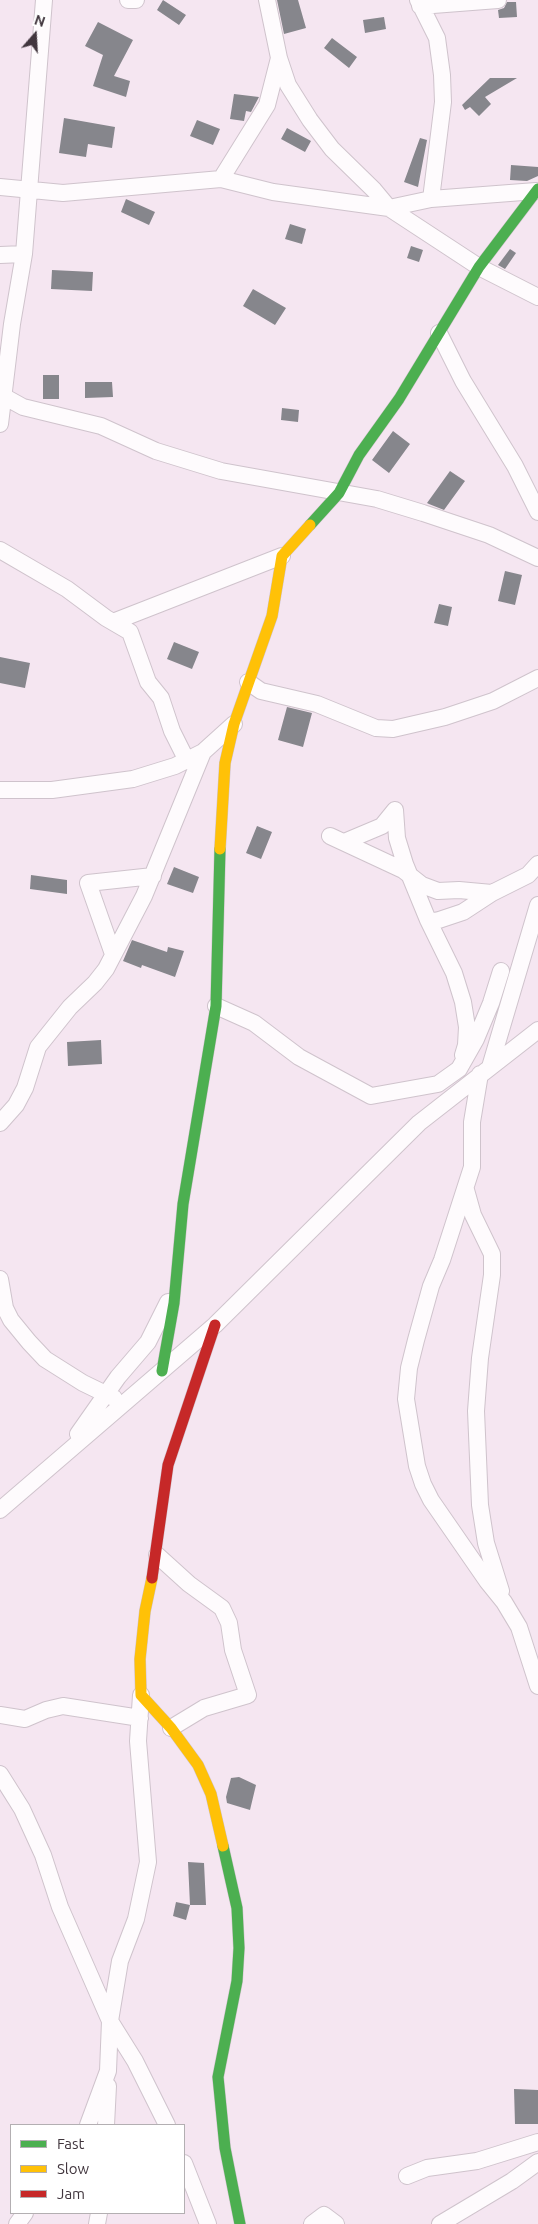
<!DOCTYPE html>
<html>
<head>
<meta charset="utf-8">
<style>
	body { margin:0 }
	#map { position:relative; width:538px; height:2224px; overflow:hidden; background:#f5e6f1; font-family:Ubuntu,sans-serif }
	canvas { display:block }
	.legend { position:absolute; left:10px; top:2124px; width:175px; height:90px; box-sizing:border-box; background:#fff; border:1px solid #b3afb2; margin:0; padding:6px 9px; list-style:none; font-size:15px; color:#41363e }
	.legend li { display:flex; align-items:center; gap:10px; height:25px }
	.legend b { width:25px; border:1px solid #b3afb2 }
	.north { position:absolute; left:10px; top:10px; width:50px; height:50px; -webkit-text-stroke:4px #fff; paint-order:stroke; rotate:19deg; font-size:14px; font-weight:700; line-height:20px; text-align:center; color:#41363e }
	.north::after { content:''; display:block; margin:auto; width:18px; height:22px; background:#41363e; clip-path:polygon(50% 0,100% 100%,50% 72%,0 100%) }
</style>
</head>
<body>
<div id="map">
<canvas width="538" height="2224"></canvas>
<ul class="legend">
<li><b style="height:6px;background:#4caf50"></b>Fast</li>
<li><b style="height:6px;background:#ffc107"></b>Slow</li>
<li><b style="height:6px;background:#c62828"></b>Jam</li>
</ul>
<div class="north">N</div>
</div>
<script>
const ctx = document.querySelector('canvas').getContext('2d');
ctx.lineJoin = 'round';
function paint(path, color) { ctx.fillStyle = color; ctx.fill(path, 'evenodd'); }
const poly = rows => new Path2D(rows.map(r => 'M' + r).join(''));
function trace(path, color, width, dash) { ctx.strokeStyle = color; ctx.lineWidth = width; ctx.lineCap = dash ? 'butt' : 'round'; ctx.setLineDash(dash || []); ctx.stroke(path); }
paint(poly([
	[163,0,186,15,179,25,157,10],
	[277,0,298,0,306,28,284,34],
	[507,2,516,2,517,17,499,18,498,10,504,8],
	[384,17,386,29,365,33,363,20],
	[98,22,133,40,114,76,130,81,126,97,93,86,103,55,85,46],
	[332,38,357,57,349,68,324,48],
	[490,78,517,78,485,97,491,104,479,116,470,107,465,110,462,105],
	[234,94,259,97,251,112,246,111,244,121,230,119],
	[64,118,115,127,112,148,88,144,86,157,59,153],
	[197,120,220,129,213,145,190,136],
	[287,128,311,141,305,152,281,139],
	[420,138,427,140,418,187,404,182],
	[511,165,538,167,538,176,527,181,510,180],
	[126,199,155,212,149,225,121,212],
	[290,224,306,229,302,244,285,239],
	[411,246,423,250,419,262,407,258],
	[510,249,516,253,505,269,498,265],
	[52,270,93,272,92,291,51,289],
	[253,289,286,308,275,325,243,306],
	[43,375,59,375,59,399,43,399],
	[85,382,112,382,113,397,85,398],
	[282,408,299,410,298,422,281,420],
	[393,431,410,444,389,473,372,460],
	[450,471,465,481,444,510,429,504,427,503],
	[505,571,522,575,515,605,498,601],
	[439,604,452,607,448,626,434,623],
	[174,642,199,652,192,669,167,659],
	[0,657,30,663,25,688,0,683],
	[287,707,312,713,303,747,278,740],
	[257,826,272,832,261,859,246,853],
	[174,867,199,877,193,893,167,884],
	[31,875,67,880,67,894,30,889],
	[132,940,167,952,168,947,184,951,175,977,142,965,141,968,123,961],
	[101,1040,102,1064,68,1066,67,1042],
	[239,1777,256,1785,250,1810,227,1803,226,1797,231,1778],
	[188,1862,204,1863,206,1905,190,1905],
	[176,1902,190,1905,186,1920,173,1916],
	[514,2089,538,2090,538,2124,515,2124]
]), '#86868c');
const street = poly([
	[128,0,136,0],
	[267,0,279,58,288,85,310,120,332,149,374,190,389,208,479,267,538,297],
	[418,0,437,38,442,75,443,102,431,199],
	[420,6,498,0],
	[221,179,267,105,279,58],
	[0,187,63,193,221,179,273,192,389,208,431,199,536,191],
	[0,255,24,254],
	[439,333,463,381,515,466,538,512],
	[5,397,23,407,101,426,156,451,221,471,377,499,423,513,489,535,538,558],
	[0,424,12,324,24,254,44,0],
	[0,550,67,589,106,618,130,632,148,682,161,698,172,731,186,759],
	[113,622,282,556],
	[248,682,261,691,317,704,376,728,393,729,445,717,493,701,538,678],
	[0,790,52,790,133,779,175,766,203,752,234,724],
	[395,810,397,838,405,864,428,920,454,973,463,1002,467,1027,466,1045,463,1055],
	[330,836,403,870,422,885,438,891,459,890,492,893],
	[344,842,382,826,395,810],
	[428,920,436,921,463,912,492,893,528,875,538,864],
	[113,954,88,883,153,876],
	[216,1006,254,1023,299,1057,371,1096,438,1084,459,1069,476,1039,491,1003,501,971],
	[490,1067,538,905],
	[480,1074,472,1122,472,1167,442,1260,431,1286,416,1340,409,1368,406,1399,417,1466,423,1484,431,1500,487,1581,504,1602,519,1627,538,1686],
	[0,1123,16,1105,25,1088,38,1047,70,1007,95,983,106,969,144,896,203,752],
	[466,1190,473,1215,492,1254,492,1275,480,1358,476,1411,480,1505,486,1543,501,1591],
	[0,1279,5,1308,11,1320,29,1342,45,1359,83,1383,114,1398],
	[78,1434,118,1377,148,1342,168,1302],
	[0,1510,215,1325,419,1123,538,1030],
	[157,1555,189,1584,222,1608,229,1623,233,1650,248,1695,204,1708,171,1728],
	[0,1715,25,1719,46,1710,63,1706,140,1718],
	[0,1774,22,1809,43,1855,60,1907,110,2021,135,2061,167,2125],
	[88,2125,108,2071,110,2021,120,1961,136,1919,148,1862,138,1741,141,1695],
	[106,2125,108,2086],
	[184,2163,208,2224],
	[407,2176,427,2168,477,2161,538,2142],
	[17,2224,25,2213],
	[97,2224,99,2213],
	[312,2224,324,2215,336,2224],
	[440,2224,512,2181,538,2162]
]);
const fast = poly([
	[310,525,339,493,359,455,399,399,479,267,538,189],
	[162,1371,174,1303,183,1204,216,1006,220,849],
	[223,1846,237,1908,239,1948,237,1981,218,2077,225,2148,240,2224]
]);
const slow = poly([
	[220,849,225,763,234,724,272,616,282,556,310,525],
	[152,1578,145,1611,140,1659,141,1695,171,1728,198,1765,211,1794,223,1846]
]);
const jam = poly([
	[152,1578,168,1465,215,1325]
]);
trace(street, '#cfc3cc', 18);
trace(fast, '#cfc3cc', 12);
trace(slow, '#cfc3cc', 12);
trace(jam, '#cfc3cc', 12);
trace(street, '#fefbfd', 16);
trace(fast, '#4caf50', 11);
trace(slow, '#ffc107', 11);
trace(jam, '#c62828', 11);
</script>
</body>
</html>
